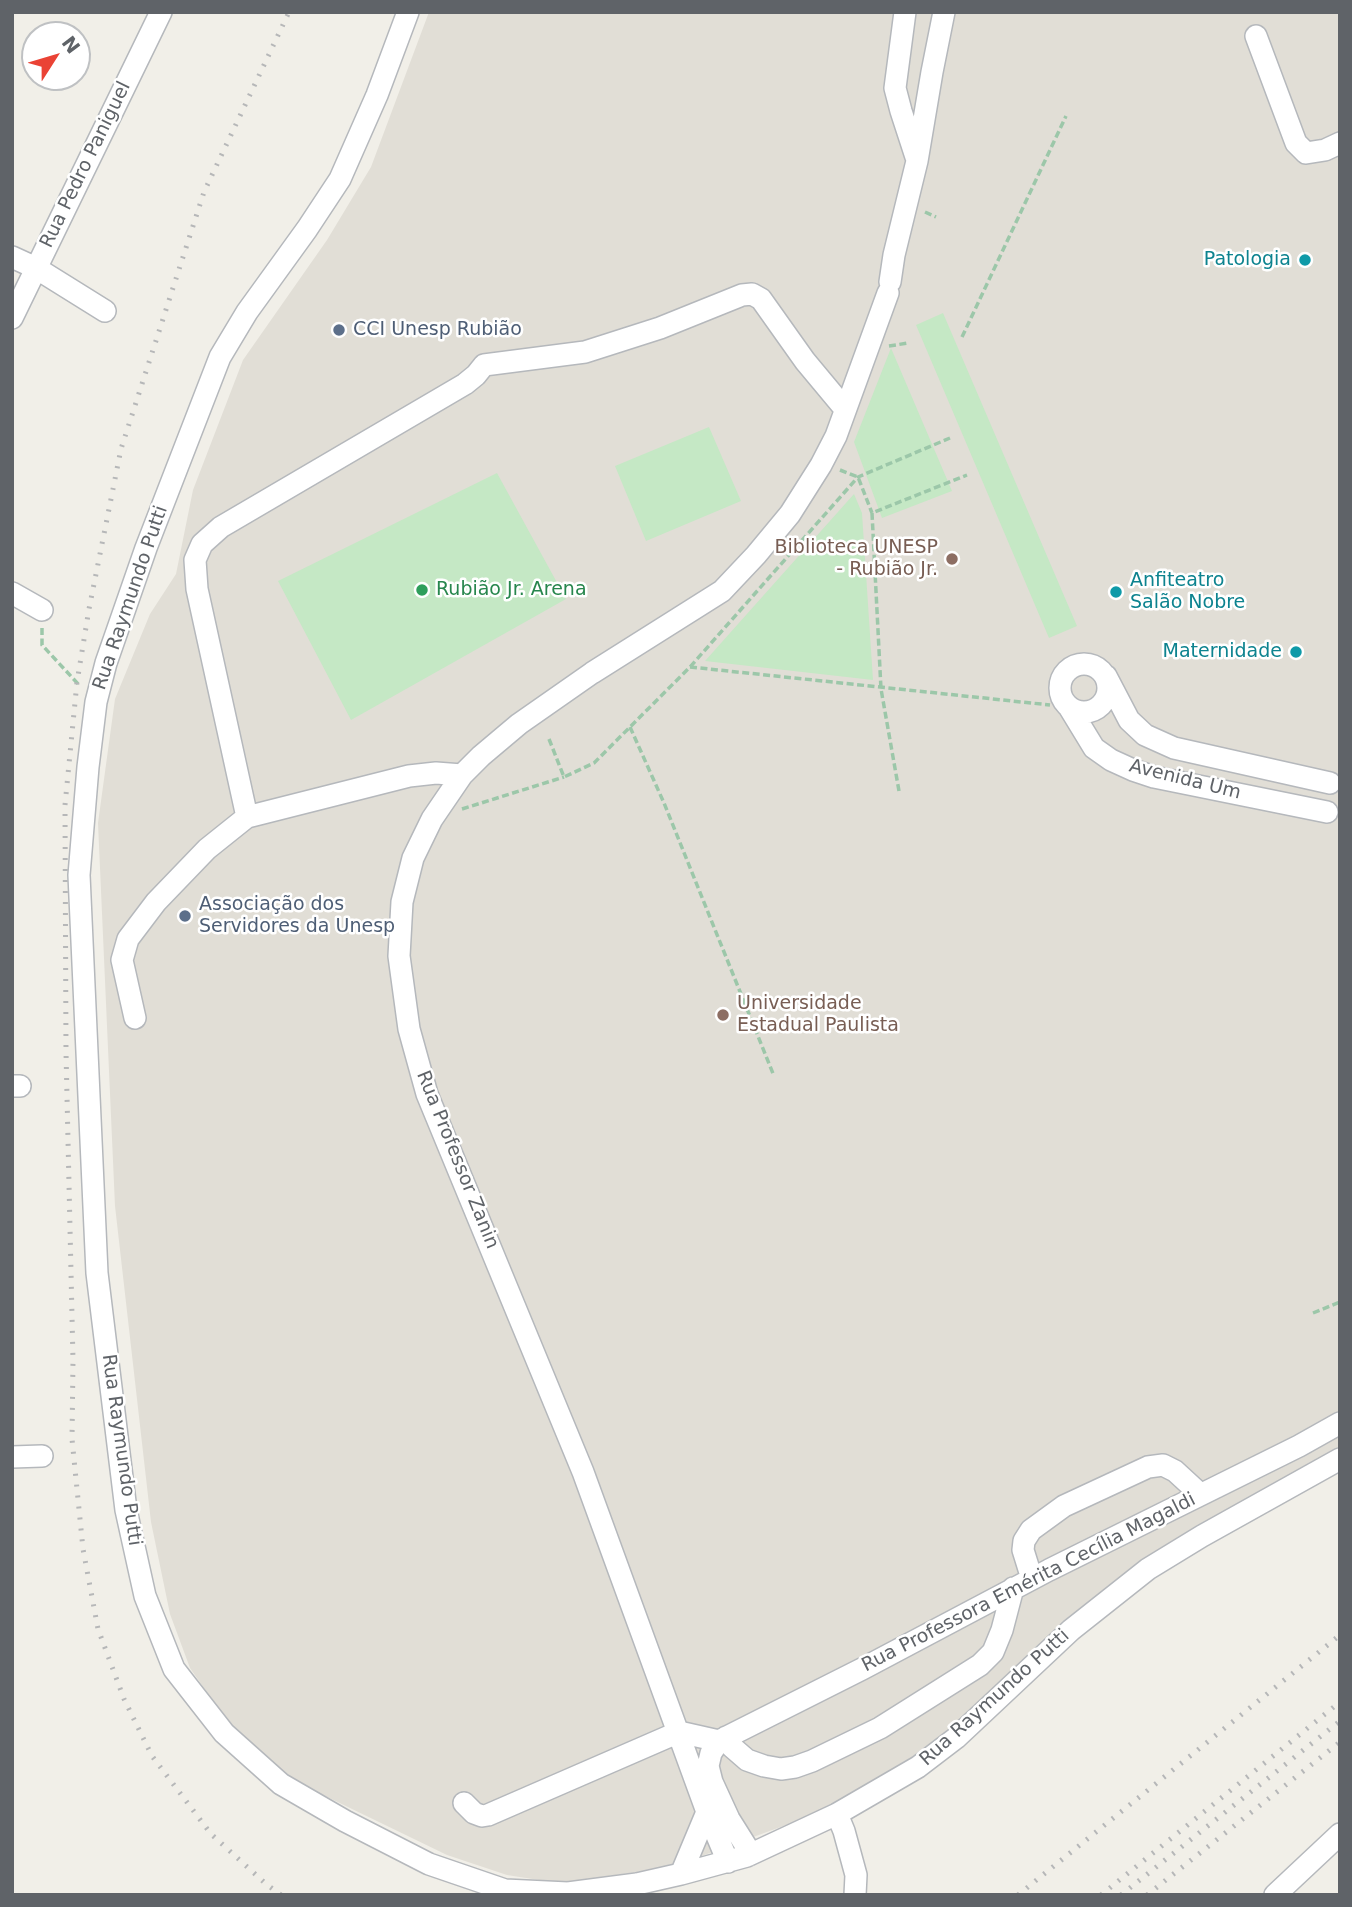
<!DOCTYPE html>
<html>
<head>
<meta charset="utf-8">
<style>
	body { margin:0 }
	#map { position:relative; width:1352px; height:1907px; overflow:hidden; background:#f1efe8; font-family:"DejaVu Sans",sans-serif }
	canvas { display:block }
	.frame { position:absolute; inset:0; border:14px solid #5f6368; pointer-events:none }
	.north { position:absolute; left:21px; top:21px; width:70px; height:70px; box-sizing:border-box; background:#fff; border:2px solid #bfc1c3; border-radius:50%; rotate:53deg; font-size:19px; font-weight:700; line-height:28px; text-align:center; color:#5f6368 }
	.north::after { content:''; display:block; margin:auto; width:24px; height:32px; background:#ea4335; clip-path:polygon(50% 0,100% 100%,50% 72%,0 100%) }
</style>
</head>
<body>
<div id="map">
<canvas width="1352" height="1907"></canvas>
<div class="frame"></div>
<div class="north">N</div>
</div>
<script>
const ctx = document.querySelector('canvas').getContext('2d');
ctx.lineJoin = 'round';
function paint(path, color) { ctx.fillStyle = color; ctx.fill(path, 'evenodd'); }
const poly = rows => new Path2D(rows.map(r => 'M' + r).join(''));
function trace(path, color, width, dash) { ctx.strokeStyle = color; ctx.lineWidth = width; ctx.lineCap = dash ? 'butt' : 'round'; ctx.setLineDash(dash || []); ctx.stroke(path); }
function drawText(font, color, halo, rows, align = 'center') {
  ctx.font = font + ' "DejaVu Sans",sans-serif'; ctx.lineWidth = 5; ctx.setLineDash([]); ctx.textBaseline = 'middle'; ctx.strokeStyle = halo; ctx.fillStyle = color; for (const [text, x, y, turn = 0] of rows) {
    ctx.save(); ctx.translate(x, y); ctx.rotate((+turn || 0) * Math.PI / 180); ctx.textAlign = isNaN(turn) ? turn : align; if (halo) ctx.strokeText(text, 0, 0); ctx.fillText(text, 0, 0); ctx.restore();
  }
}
paint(poly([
	[429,12,1340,12,1340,1453,1146,1560,1110,1585,936,1742,907,1765,871,1786,794,1822,672,1867,558,1883,507,1875,447,1855,284,1776,231,1727,190,1668,170,1614,151,1522,115,1206,98,823,115,699,150,614,176,574,193,490,243,360,327,240,371,167]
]), '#e1ded6');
paint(poly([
	[943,313,1077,626,1049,638,916,325],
	[891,348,952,491,882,518,854,442],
	[709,427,741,501,646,541,615,466],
	[497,473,566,599,351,720,278,581],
	[854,494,862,513,873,680,705,661]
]), '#c5e8c5');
const minor = poly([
	[408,12,377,95,340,179,307,229,247,312,220,357,146,548,106,663,96,702,88,767,79,875,97,1273,126,1510,145,1596,174,1669,224,1733,281,1784,345,1821,429,1864,505,1890,568,1893,637,1884,681,1874,747,1856,837,1814,918,1767,956,1738,1071,1630,1148,1569,1202,1536,1340,1459],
	[905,12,895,88,901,111,916,157],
	[1256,36,1296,143,1306,153,1325,150,1340,143],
	[12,257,36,268,105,311],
	[890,282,894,255,917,161,932,72,944,12],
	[12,318,161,12],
	[12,593,42,610],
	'1060 688a24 24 0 1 1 48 0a24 24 0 1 1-48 0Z',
	[1106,676,1129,720,1145,735,1174,748,1330,783],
	[1069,707,1094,748,1111,760,1133,770,1154,777,1327,812],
	[247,817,197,589,195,560,202,544,221,527,465,384,476,375,484,365,585,352,660,328,742,295,752,294,761,299,805,361,845,409],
	[135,1018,122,960,128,939,156,902,207,849,247,817,409,776,436,773,462,775],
	[12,1086,20,1086],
	[12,1457,42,1456],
	[1032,1579,1023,1550,1024,1541,1031,1530,1064,1506,1148,1467,1163,1465,1175,1471,1200,1494],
	[679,1732,719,1741],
	[726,1737,732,1747,747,1760,764,1766,781,1769,795,1767,812,1761,880,1728,980,1665,993,1652,1002,1630,1013,1588],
	[719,1741,862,1669,1049,1570,1299,1446,1340,1423],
	[719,1741,711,1753,708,1766,712,1782,729,1819,751,1854],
	[464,1803,474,1813,482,1816,488,1815,679,1732],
	[837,1814,844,1831,856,1875,855,1895],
	[728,1862,707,1812,583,1472,427,1094,409,1029,399,956,402,902,413,858,432,819,462,775,481,756,519,724,592,673,722,591,756,555,790,514,821,465,836,436,888,293],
	[681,1874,707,1812],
	[1275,1895,1340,1834]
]);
trace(minor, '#b5b8bc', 24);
trace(poly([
	[925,212,936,217],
	[962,337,1066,116],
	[889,346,908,343],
	[840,470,858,477,872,513],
	[42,628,42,645,80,686],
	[690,667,1050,705],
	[630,727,664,803,774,1076],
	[549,739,564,777,594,763,690,667,858,477,950,438],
	[899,791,881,689,872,513,967,475],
	[462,809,564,777],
	[1313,1313,1340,1302]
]), '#9cc7a9', 3.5, [7, 3.5]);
trace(minor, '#fff', 21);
trace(poly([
	[281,1895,266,1884,211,1834,152,1756,124,1699,98,1629,83,1549,72,1439,73,1360,66,1052,65,805,77,682,89,609,121,449,204,192,289,12],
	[1018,1895,1340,1635],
	[1101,1895,1340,1702],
	[1121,1895,1340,1721],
	[1147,1895,1340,1742]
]), '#b6b7b8', 5, [2, 9]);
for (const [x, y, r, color] of [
	[1305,260,7,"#0f9aa8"],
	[339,330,7,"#5c6f8a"],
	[952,559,7,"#8d6e63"],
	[422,590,7,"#2e9e5b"],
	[1116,592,7,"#0f9aa8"],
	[1296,652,7,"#0f9aa8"],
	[185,916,7,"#5c6f8a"],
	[723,1015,7,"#8d6e63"]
]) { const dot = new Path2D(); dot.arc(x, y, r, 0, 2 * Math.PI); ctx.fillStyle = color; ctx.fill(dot); trace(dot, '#fff', 2.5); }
drawText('19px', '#5f6368', '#fff', [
	["Rua Pedro Paniguel",86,165,-64],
	["Rua Raymundo Putti",131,598,-71],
	["Avenida Um",1185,780,14],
	["Rua Professor Zanin",457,1160,68],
	["Rua Raymundo Putti",121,1450,82],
	["Rua Professora Emérita Cecília Magaldi",1029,1583,-27],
	["Rua Raymundo Putti",995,1698,-42]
]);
drawText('19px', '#0d838f', '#fff', [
	["Patologia",1291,260],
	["Anfiteatro",1130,581,"left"],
	["Salão Nobre",1130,603,"left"],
	["Maternidade",1282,652]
], 'right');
drawText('19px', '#4e5e75', '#fff', [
	["CCI Unesp Rubião",353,330],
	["Associação dos",199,905],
	["Servidores da Unesp",199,927]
], 'left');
drawText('19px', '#785e54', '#fff', [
	["Biblioteca UNESP",938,548],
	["- Rubião Jr.",938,570],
	["Universidade",737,1004,"left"],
	["Estadual Paulista",737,1026,"left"]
], 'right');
drawText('19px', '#27864d', '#fff', [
	["Rubião Jr. Arena",436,590]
], 'left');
</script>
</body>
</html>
